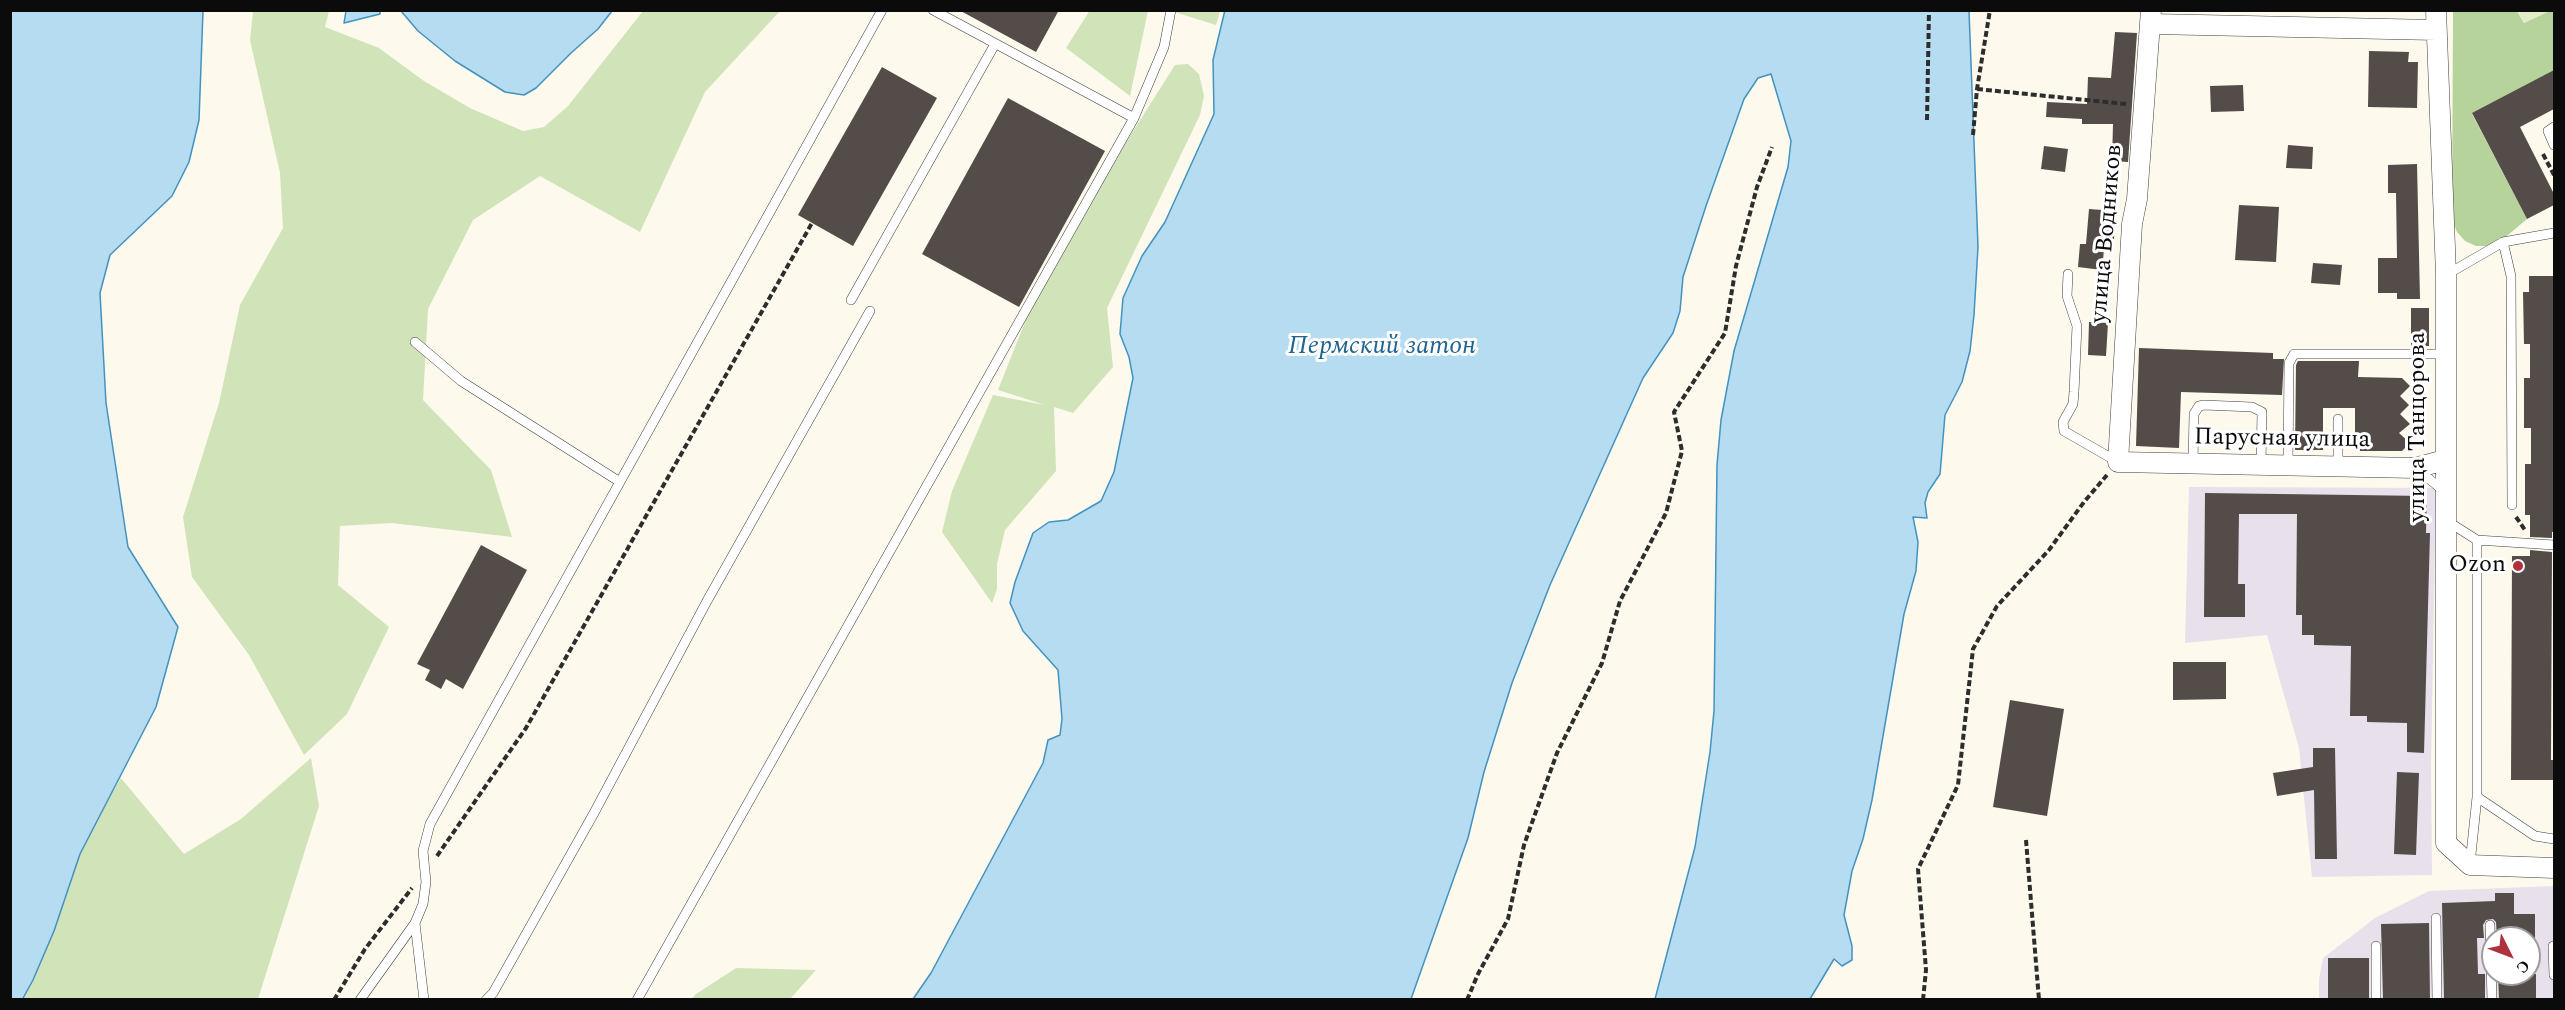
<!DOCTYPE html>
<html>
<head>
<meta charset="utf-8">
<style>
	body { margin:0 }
	#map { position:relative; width:2565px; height:1010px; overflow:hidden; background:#fdf9ec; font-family:Spectral,serif }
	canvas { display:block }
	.frame { position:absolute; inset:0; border:12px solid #0b0b0b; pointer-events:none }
	.north { position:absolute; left:2481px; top:926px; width:60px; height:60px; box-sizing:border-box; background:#fff; border:2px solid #9d9d9d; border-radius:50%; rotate:132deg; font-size:16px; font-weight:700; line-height:24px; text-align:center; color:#0b0b0b }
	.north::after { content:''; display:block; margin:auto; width:21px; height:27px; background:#ae313b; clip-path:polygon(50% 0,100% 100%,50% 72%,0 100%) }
</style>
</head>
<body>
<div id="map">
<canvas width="2565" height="1010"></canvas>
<div class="frame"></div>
<div class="north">С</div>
</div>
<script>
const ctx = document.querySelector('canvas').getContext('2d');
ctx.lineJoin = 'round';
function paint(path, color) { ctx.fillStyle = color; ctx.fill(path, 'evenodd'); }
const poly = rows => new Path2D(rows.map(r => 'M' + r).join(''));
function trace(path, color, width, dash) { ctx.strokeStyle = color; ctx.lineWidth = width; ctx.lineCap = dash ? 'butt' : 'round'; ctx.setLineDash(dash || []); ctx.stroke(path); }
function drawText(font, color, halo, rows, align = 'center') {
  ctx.font = font + ' Spectral,serif'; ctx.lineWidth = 6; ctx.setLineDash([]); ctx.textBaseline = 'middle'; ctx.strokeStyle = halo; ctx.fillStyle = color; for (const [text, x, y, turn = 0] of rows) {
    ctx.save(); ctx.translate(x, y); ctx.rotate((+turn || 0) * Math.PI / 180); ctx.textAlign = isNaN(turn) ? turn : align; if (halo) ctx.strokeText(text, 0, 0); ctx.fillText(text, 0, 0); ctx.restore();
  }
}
paint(poly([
	[2189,487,2436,488,2431,765,2432,875,2312,877,2299,748,2267,635,2185,643],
	[2554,886,2554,999,2319,1000,2319,979,2323,958,2375,918,2429,891],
	[2493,938,2529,938,2529,974,2493,974]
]), '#e8e0ea');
paint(poly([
	[1090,10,1148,11,1130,96,1066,48],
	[253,11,329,11,325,27,379,48,424,81,470,108,523,131,544,127,568,106,643,11,780,11,705,92,640,232,540,176,473,220,428,309,423,400,491,470,512,537,392,523,340,526,338,585,389,627,347,714,304,755,249,655,192,577,183,517,219,403,240,305,283,228,280,173,250,40],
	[1171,11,1220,11,1216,25],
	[1188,64,1199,74,1204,96,1200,115,1107,308,1113,367,1073,413,1054,407,1056,471,1005,530,997,564,997,589,992,603,942,532,952,491,993,395,1045,405,998,390,1047,267,1175,65],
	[311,758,319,806,258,999,22,1000,33,980,54,931,80,854,97,818,121,778,184,854,241,819],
	[736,968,816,970,790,999,691,999,696,994]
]), '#d1e4b9');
paint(poly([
	[2453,11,2517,11,2524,23,2549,11,2554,11,2554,70,2472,114,2527,219,2502,240,2486,246,2476,246,2465,241,2457,232,2452,220]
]), '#b5d39a');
paint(poly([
	[2517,11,2549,11,2524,23]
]), '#e1ecca');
const water = poly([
	[1225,10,1969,11,1978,247,1974,315,1970,351,1962,382,1945,415,1940,474,1928,492,1925,503,1927,518,1913,517,1918,542,1916,571,1904,614,1872,800,1863,839,1852,871,1844,915,1852,946,1852,960,1842,966,1834,959,1810,999,1655,999,1695,847,1710,752,1714,711,1717,465,1721,420,1734,351,1788,167,1791,141,1771,74,1758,78,1744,99,1706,206,1683,277,1680,311,1673,333,1643,378,1550,585,1512,683,1484,772,1468,838,1411,999,913,999,931,973,1043,763,1048,740,1060,735,1062,719,1058,670,1023,631,1010,603,1015,582,1033,533,1049,522,1068,520,1101,501,1114,472,1133,378,1129,357,1120,334,1123,298,1142,256,1165,222,1214,114,1213,60,1225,10],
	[10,11,203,11,199,120,189,162,172,196,110,255,100,293,106,403,128,547,178,627,156,707,80,854,54,931,33,980,22,1000,10,999,10,11],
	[346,11,346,10,380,11,380,14,344,23,346,11],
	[401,11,612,11,598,29,571,53,536,88,524,95,505,92,455,61,418,31,401,11]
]);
paint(water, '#b5dcf0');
trace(water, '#4392c0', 1.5);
paint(poly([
	[959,10,1059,10,1036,52],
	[2115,32,2137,33,2128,162,2112,161,2113,124,2082,124,2082,119,2046,117,2047,102,2087,104,2088,77,2111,78],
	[2369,51,2409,52,2408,62,2418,62,2417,108,2368,107],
	[882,67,937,98,853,246,798,215],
	[2554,70,2554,109,2520,127,2554,194,2554,205,2527,219,2472,113],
	[2243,85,2244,111,2211,112,2210,86],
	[1008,98,1105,151,1019,307,922,254],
	[2288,145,2313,147,2312,169,2286,168],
	[2044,146,2068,149,2065,172,2041,169],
	[2417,164,2420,299,2397,299,2397,293,2378,293,2378,258,2397,258,2396,193,2388,193,2388,165],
	[2239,205,2279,207,2276,262,2235,260],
	[2089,209,2116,211,2114,239,2105,239,2102,270,2078,267,2080,244,2086,244],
	[2313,263,2342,265,2340,285,2311,283],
	[2529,276,2554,276,2554,532,2552,532,2552,538,2530,537,2530,515,2525,515,2525,464,2531,464,2531,428,2524,428,2524,378,2530,378,2530,344,2524,344,2523,292,2529,292],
	[2411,308,2429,308,2429,346,2411,346],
	[2089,322,2108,323,2106,356,2088,355],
	[2139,348,2273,353,2273,359,2284,359,2282,395,2181,392,2179,448,2136,446],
	[2298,361,2359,361,2358,377,2402,378,2410,386,2400,396,2409,405,2400,414,2410,424,2399,433,2410,443,2402,451,2355,451,2355,408,2323,408,2323,450,2295,450,2296,365],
	[2205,493,2427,496,2426,533,2430,533,2424,753,2407,752,2407,723,2367,722,2367,716,2350,716,2351,646,2314,645,2314,635,2302,635,2302,615,2296,615,2297,514,2239,514,2238,584,2245,584,2245,617,2204,617],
	[481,545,527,570,463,689,446,679,441,689,425,680,430,670,417,664],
	[2530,550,2552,552,2551,760,2554,760,2554,780,2511,780,2512,556,2530,556],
	[2173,662,2226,662,2226,699,2173,700],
	[2010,700,2064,709,2047,816,1993,807],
	[2313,748,2335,748,2337,859,2315,859,2314,790,2277,796,2273,773,2313,767],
	[2397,772,2419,773,2416,855,2394,854],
	[2495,893,2514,893,2514,914,2535,914,2535,938,2497,938,2496,922,2493,919,2486,920,2483,925,2484,938,2477,938,2478,974,2485,974,2485,999,2444,999,2442,903,2495,901],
	[2429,923,2430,999,2383,999,2381,924],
	[2328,958,2369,958,2369,999,2328,999],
	[2498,974,2536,974,2536,999,2499,999]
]), '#534c49');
const lane = poly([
	[933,10,1134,118],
	[2554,127,2548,131,2554,145],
	[2503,242,2511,276,2512,505],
	[2068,274,2067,296,2077,326,2074,392,2073,404,2063,422,2064,431,2118,462],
	[2446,275,2503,242,2554,233],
	[851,300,995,44],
	[415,342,461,381,620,482],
	[2193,463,2194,414,2199,406,2204,405,2252,407,2262,412,2261,465],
	[2288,465,2289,363,2294,354,2445,354],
	[2338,466,2338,419],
	[2417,469,2445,492],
	[2447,521,2477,540,2554,545],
	[2477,540,2477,797,2535,836,2554,839],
	[2470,864,2477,797],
	[2436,918,2437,1000],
	[415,923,424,1000],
	[2490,925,2492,1000],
	[2553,946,2554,975],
	[360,1000,415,923,423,904,426,882,423,851,430,824,882,10],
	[486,1000,493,993,594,813,707,601,870,311],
	[637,1000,1134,118,1164,47,1171,10],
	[2376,1000,2376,946]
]);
const street = poly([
	[2151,10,2137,199,2132,224,2118,462,2415,468,2445,460],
	[2436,10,2446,275,2446,843,2470,865,2554,868],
	[2152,24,2436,30]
]);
trace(lane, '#3e3e3e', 10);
trace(street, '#3e3e3e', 21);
trace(poly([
	[1977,89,2126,104],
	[1927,120,1929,10],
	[1973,135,1977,89,1990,10],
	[2543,154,2554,175],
	[2516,517,2525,530],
	[2026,840,2039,1000],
	[437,856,526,728,812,223],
	[334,1000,365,949,412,888],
	[1467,1000,1478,974,1508,919,1524,845,1557,753,1602,663,1620,601,1666,513,1682,451,1674,412,1725,333,1736,266,1757,187,1772,147],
	[1923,1000,1926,970,1918,869,1958,785,1973,649,1997,606,2049,550,2084,502,2107,475]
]), '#2d2d2d', 4, [6, 3]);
trace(lane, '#fff', 9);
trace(street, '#fff', 20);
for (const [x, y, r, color] of [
	[2518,566,6,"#ae313b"]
]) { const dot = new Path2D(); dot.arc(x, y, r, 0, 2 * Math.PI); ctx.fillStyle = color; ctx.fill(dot); trace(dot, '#fff', 2); }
drawText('24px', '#0b0b0b', '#fff', [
	["улица Водников",2108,234,-85],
	["улица Танцорова",2419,427,-90],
	["Парусная улица",2282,440,1]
]);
drawText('24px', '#0b0b0b', '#fff', [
	["Ozon",2506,566]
], 'right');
drawText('italic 26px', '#216491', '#fff', [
	["Пермский затон",1382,348]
]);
</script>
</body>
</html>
